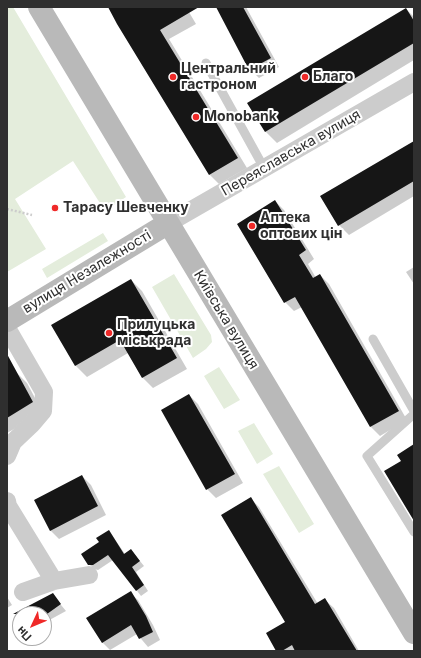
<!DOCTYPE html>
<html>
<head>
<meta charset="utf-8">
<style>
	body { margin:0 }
	#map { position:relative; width:421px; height:658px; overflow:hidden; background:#fff; font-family:Inter,sans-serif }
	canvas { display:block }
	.frame { position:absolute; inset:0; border:8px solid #2f2f2f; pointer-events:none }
	.north { position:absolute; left:12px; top:606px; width:40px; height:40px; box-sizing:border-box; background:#fff; border:1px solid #acacac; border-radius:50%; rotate:226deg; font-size:11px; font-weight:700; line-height:16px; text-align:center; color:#2f2f2f }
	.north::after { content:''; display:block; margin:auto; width:14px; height:18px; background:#ef2928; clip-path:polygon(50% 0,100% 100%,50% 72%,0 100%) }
</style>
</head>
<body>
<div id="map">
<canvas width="421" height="658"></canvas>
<div class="frame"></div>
<div class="north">Пн</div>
</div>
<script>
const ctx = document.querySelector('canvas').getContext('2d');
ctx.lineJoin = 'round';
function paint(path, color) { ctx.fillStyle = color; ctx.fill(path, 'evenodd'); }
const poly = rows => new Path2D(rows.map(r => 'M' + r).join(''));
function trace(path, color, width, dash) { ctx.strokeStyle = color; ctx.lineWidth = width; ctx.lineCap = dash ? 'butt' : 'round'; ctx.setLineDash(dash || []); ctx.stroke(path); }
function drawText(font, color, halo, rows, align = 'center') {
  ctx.font = font + ' Inter,sans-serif'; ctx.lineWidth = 4; ctx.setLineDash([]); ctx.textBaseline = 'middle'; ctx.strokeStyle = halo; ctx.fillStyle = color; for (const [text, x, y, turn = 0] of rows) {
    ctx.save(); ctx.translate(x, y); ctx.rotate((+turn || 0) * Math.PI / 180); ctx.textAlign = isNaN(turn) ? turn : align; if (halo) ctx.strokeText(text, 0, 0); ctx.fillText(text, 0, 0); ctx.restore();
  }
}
paint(poly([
	[7,7,13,7,126,197,105,211,73,161,15,199,46,249,7,272],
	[103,233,108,241,47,278,42,269],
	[174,274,211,335,212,342,206,349,193,358,152,287],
	[219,367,240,400,224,409,204,376],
	[254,423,273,454,257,464,238,431],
	[279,466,314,524,299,533,263,474]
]), '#e4eddc');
paint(poly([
	[108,7,186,7,196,24,169,39,247,168,219,184,210,175],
	[217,7,246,7,279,67,259,78,250,69],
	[406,9,414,17,414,60,277,143,266,132,249,103],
	[414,142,414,196,349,235,339,225],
	[275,201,284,210,314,259,308,264,316,278,320,275,329,284,407,420,380,436,371,427,302,307,294,311,285,302],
	[414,267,414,284,406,272],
	[131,280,142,291,187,369,153,388,142,377,128,353,87,377,76,366,53,326],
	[16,372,27,383,43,413,7,433,7,377],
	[189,395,198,404,243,483,216,498,207,489,162,410],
	[82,476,91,485,106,515,59,539,51,531,35,500],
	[251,499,259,507,318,604,325,600,334,608,359,651,277,651,286,623],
	[109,531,125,554,131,550,144,566,136,572,148,591,141,596,113,560,98,570,94,569,89,564,100,542],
	[130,593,138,600,153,625,160,640,148,647,137,634,110,650,102,642],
	[52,594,66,611,44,623,44,614,29,614],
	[7,597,12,605,7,608]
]), '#0003');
paint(poly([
	[108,7,199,7,160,30,238,158,209,175,117,24],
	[216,7,243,7,271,58,249,70],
	[406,8,414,21,414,43,265,132,247,103],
	[414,141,414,181,338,226,320,196],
	[275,200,306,250,299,255,313,278,320,274,399,411,370,427,295,297,284,303,237,224],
	[131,279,177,358,142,378,120,340,75,366,51,325],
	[7,354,33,402,7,418],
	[189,394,235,474,206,490,161,410],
	[414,444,414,521,384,471,401,461,397,455],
	[82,475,98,506,50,531,34,500],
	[251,497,315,604,325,598,357,651,295,651,292,645,282,651,276,651,266,633,285,622,221,515],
	[109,530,124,554,131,549,140,561,132,567,144,585,136,591,108,555,93,565,88,565,81,554,99,542,96,538],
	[131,591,146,616,153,632,139,639,131,625,102,643,86,618],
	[53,593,61,604,47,614,13,614]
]), '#161616');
trace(poly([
	[7,209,32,215]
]), '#ccc', 2.5, [2, 2]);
trace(poly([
	[206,63,264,168],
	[373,339,414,411],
	[414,414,367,456,414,532]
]), '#ccc', 9);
trace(poly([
	[167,224,414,82],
	[7,328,44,392,43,411,32,424,13,442,7,456],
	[7,501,8,506,54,581],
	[23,592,54,581,89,575]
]), '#ccc', 18);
trace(poly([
	[39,7,414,633],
	[7,321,167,224]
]), '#b9b9b9', 22);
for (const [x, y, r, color] of [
	[173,77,4,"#ef2928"],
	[305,77,4,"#ef2928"],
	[196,117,4,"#ef2928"],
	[55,208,4,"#ef2928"],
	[252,226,4,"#ef2928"],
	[109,333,4,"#ef2928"]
]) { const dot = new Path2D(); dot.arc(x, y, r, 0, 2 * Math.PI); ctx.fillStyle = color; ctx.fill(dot); trace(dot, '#fff', 1.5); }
drawText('bold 14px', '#2f2f2f', '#fff', [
	["Центральний",181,69],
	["гастроном",181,85],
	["Благо",313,77],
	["Monobank",204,117],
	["Тарасу Шевченку",63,208],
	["Аптека",260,218],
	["оптових цін",260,234],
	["Прилуцька",117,325],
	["міськрада",117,341]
], 'left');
drawText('14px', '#2f2f2f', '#fff', [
	["Переяславська вулиця",291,153,-30],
	["вулиця Незалежності",87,272,-31],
	["Київська вулиця",226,320,59]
]);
</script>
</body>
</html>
